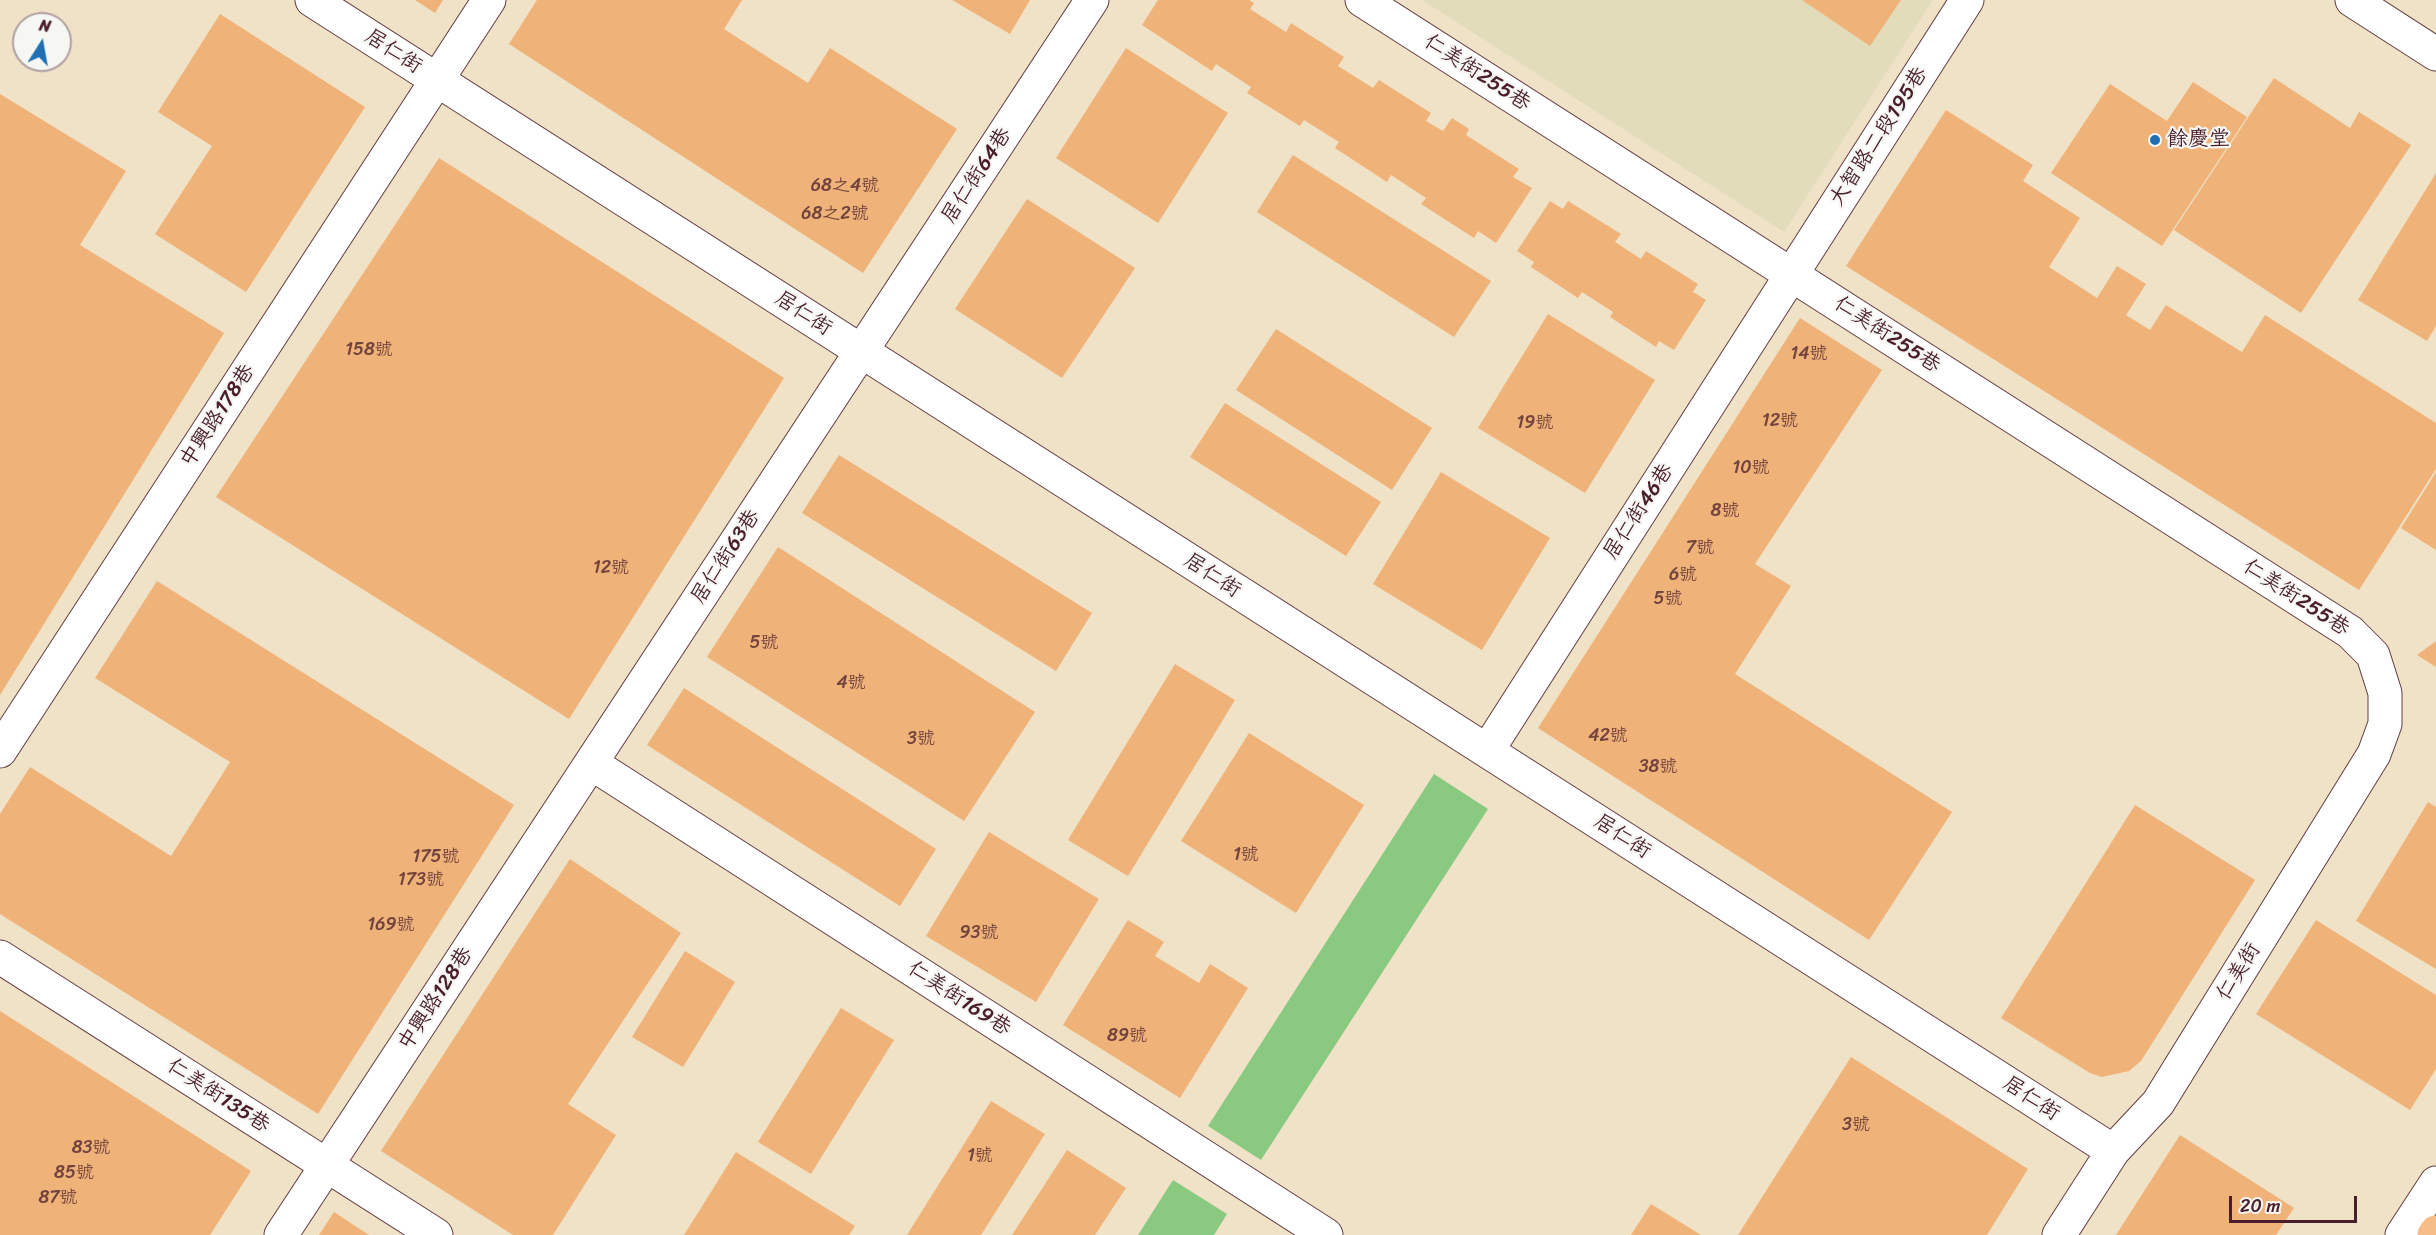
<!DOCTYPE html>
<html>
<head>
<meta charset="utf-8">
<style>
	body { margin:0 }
	#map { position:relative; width:2436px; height:1235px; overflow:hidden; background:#f0e2c7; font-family:Sriracha,sans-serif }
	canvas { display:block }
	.north { position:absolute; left:12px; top:12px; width:60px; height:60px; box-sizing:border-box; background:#f6f6f2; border:2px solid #b1a0a2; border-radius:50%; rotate:11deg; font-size:16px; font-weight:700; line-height:24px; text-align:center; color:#4a1f2b }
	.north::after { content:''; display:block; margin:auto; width:21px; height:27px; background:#1f6fb2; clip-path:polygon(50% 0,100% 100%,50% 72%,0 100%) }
	.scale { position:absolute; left:2229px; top:1196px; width:128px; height:27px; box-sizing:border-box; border:3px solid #4a1f2b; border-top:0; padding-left:8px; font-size:18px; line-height:21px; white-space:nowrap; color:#4a1f2b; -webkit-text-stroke:4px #f6f6f2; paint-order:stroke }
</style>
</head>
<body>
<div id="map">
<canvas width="2436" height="1235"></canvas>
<div class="north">N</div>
<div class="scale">20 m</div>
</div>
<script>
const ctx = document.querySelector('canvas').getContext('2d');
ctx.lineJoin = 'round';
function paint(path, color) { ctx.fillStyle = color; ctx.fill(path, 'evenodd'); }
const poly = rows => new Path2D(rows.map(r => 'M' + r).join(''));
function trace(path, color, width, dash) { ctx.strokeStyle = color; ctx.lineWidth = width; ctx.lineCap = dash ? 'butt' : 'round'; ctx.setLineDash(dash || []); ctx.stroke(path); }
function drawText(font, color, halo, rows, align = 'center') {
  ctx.font = font + ' Sriracha,"LXGW WenKai TC",sans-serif'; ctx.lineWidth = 4.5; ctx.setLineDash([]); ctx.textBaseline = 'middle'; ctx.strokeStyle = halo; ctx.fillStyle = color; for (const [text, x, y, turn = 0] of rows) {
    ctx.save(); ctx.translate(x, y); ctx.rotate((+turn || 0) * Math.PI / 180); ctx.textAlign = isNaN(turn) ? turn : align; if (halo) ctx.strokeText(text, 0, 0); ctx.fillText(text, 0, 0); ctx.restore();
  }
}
paint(poly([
	[1422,0,1933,0,1784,232]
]), '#e2dcba');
paint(poly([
	[1434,774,1488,809,1261,1160,1208,1126],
	[1173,1180,1227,1214,1214,1235,1138,1235]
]), '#89c980');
paint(poly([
	[415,0,443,0,435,13],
	[537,0,742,0,724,29,808,83,830,48,957,129,863,273,509,44],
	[952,0,1030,0,1010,34],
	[1158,0,1249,0,1254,3,1250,9,1286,32,1291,23,1344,57,1338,66,1373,88,1379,80,1431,113,1426,121,1443,131,1452,118,1469,129,1466,135,1519,169,1513,177,1532,188,1496,243,1478,231,1474,238,1421,204,1426,198,1391,175,1387,182,1335,148,1339,142,1304,120,1300,126,1247,93,1251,87,1216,64,1212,71,1142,25],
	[1802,0,1901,0,1870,46],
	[220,14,365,107,246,292,155,234,212,146,158,112],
	[1126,48,1228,113,1158,223,1056,158],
	[2274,78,2350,128,2359,112,2411,145,2301,313,2174,230],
	[2193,82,2247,117,2162,246,2051,173,2110,84,2167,121],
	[0,94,126,171,80,245,224,333,0,695],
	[1946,110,2033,165,2023,181,2080,218,2049,267,2097,298,2117,266,2146,284,2126,315,2150,330,2166,305,2242,352,2265,315,2436,423,2436,469,2359,590,1846,266],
	[1293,155,1491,281,1454,337,1257,212],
	[439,158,784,378,569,719,216,497],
	[2436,173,2436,326,2427,341,2358,300],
	[1027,199,1135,268,1062,378,955,309],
	[1550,201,1563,209,1568,201,1621,234,1615,242,1641,259,1646,251,1698,284,1693,292,1706,300,1674,350,1659,341,1656,347,1610,317,1613,312,1582,292,1578,298,1531,267,1534,262,1517,251],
	[1548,314,1655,380,1585,493,1478,428],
	[1800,318,1882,370,1755,564,1791,586,1735,674,1952,812,1869,940,1538,728],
	[1276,329,1432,428,1392,490,1236,390],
	[1225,403,1381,502,1346,556,1190,457],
	[839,455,1092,613,1056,671,802,513],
	[1441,472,1550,538,1482,650,1373,584],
	[2436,472,2436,550,2401,528],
	[778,547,1035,712,964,821,707,657],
	[157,581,514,805,318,1114,0,914,0,814,30,767,171,856,230,762,95,678],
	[2436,641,2436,667,2417,655],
	[1175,664,1235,700,1128,876,1068,840],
	[684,688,936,849,900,906,647,745],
	[1249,733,1364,805,1296,913,1181,841],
	[2428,802,2436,807,2436,969,2356,921],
	[2135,805,2255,880,2141,1061,2129,1071,2102,1077,2090,1073,2001,1018],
	[989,832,1099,899,1036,1002,926,936],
	[570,859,681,933,568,1104,616,1135,553,1235,513,1235,381,1151],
	[1128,920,1164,942,1155,956,1199,983,1210,964,1248,988,1180,1098,1063,1025],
	[2316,920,2436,995,2436,1069,2410,1110,2256,1014],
	[685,951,735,982,683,1067,632,1037],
	[841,1008,894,1040,811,1174,758,1142],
	[0,1011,251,1171,210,1235,0,1235],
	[1851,1057,2028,1169,1987,1235,1738,1235],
	[991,1101,1045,1134,981,1235,907,1235],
	[2180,1135,2294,1208,2276,1235,2116,1235],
	[1067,1150,1126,1188,1095,1235,1012,1235],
	[736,1152,855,1226,849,1235,684,1235],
	[1651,1204,1701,1235,1631,1235],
	[334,1212,369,1235,319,1235]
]), '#efb278');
const minor = poly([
	[312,0,2113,1151],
	[1362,0,2350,632,2373,655,2385,693,2385,724,2374,754,2158,1103,2113,1151,2059,1235],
	[2352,0,2436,54],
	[0,751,489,0],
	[1487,751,1967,0],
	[591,763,1326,1235],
	[0,957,436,1235],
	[281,1235,1092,0],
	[2402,1235,2436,1183]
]);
const highway = poly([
	[2434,1235,2436,1232]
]);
trace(minor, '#633c42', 35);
trace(highway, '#633c42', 35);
trace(minor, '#fff', 33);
trace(highway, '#f7bd88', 33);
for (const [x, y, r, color] of [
	[2155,140,6,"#1f6fb2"]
]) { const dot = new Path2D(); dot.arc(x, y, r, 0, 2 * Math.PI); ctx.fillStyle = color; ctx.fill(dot); trace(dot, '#f6f6f2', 2); }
drawText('18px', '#73443e', null, [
	["68之4號",845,186],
	["68之2號",835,214],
	["158號",369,350],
	["14號",1809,354],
	["12號",1780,421],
	["19號",1535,423],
	["10號",1751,468],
	["8號",1725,511],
	["7號",1700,548],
	["12號",611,568],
	["6號",1683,575],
	["5號",1668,599],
	["5號",764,643],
	["4號",851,683],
	["42號",1608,736],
	["3號",921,739],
	["38號",1658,767],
	["1號",1246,855],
	["175號",436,857],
	["173號",421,880],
	["169號",391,925],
	["93號",979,933],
	["89號",1127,1036],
	["3號",1856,1125],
	["83號",91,1148],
	["1號",980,1156],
	["85號",74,1173],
	["87號",58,1198]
]);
drawText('21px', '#4a1f2b', '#f6f6f2', [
	["居仁街",393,52,33],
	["仁美街255巷",1477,73,33],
	["大智路二段195巷",1879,137,-57],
	["居仁街64巷",977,176,-57],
	["居仁街",803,314,33],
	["仁美街255巷",1887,335,33],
	["中興路178巷",218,416,-57],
	["居仁街46巷",1639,512,-57],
	["居仁街63巷",726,557,-57],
	["居仁街",1212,576,33],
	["仁美街255巷",2296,598,33],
	["居仁街",1622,837,33],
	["仁美街",2239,972,-58],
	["中興路128巷",436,999,-57],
	["仁美街169巷",959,999,33],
	["仁美街135巷",218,1096,33],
	["居仁街",2031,1099,33]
]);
drawText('21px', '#4a1f2b', '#f6f6f2', [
	["餘慶堂",2167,140]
], 'left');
</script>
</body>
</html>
